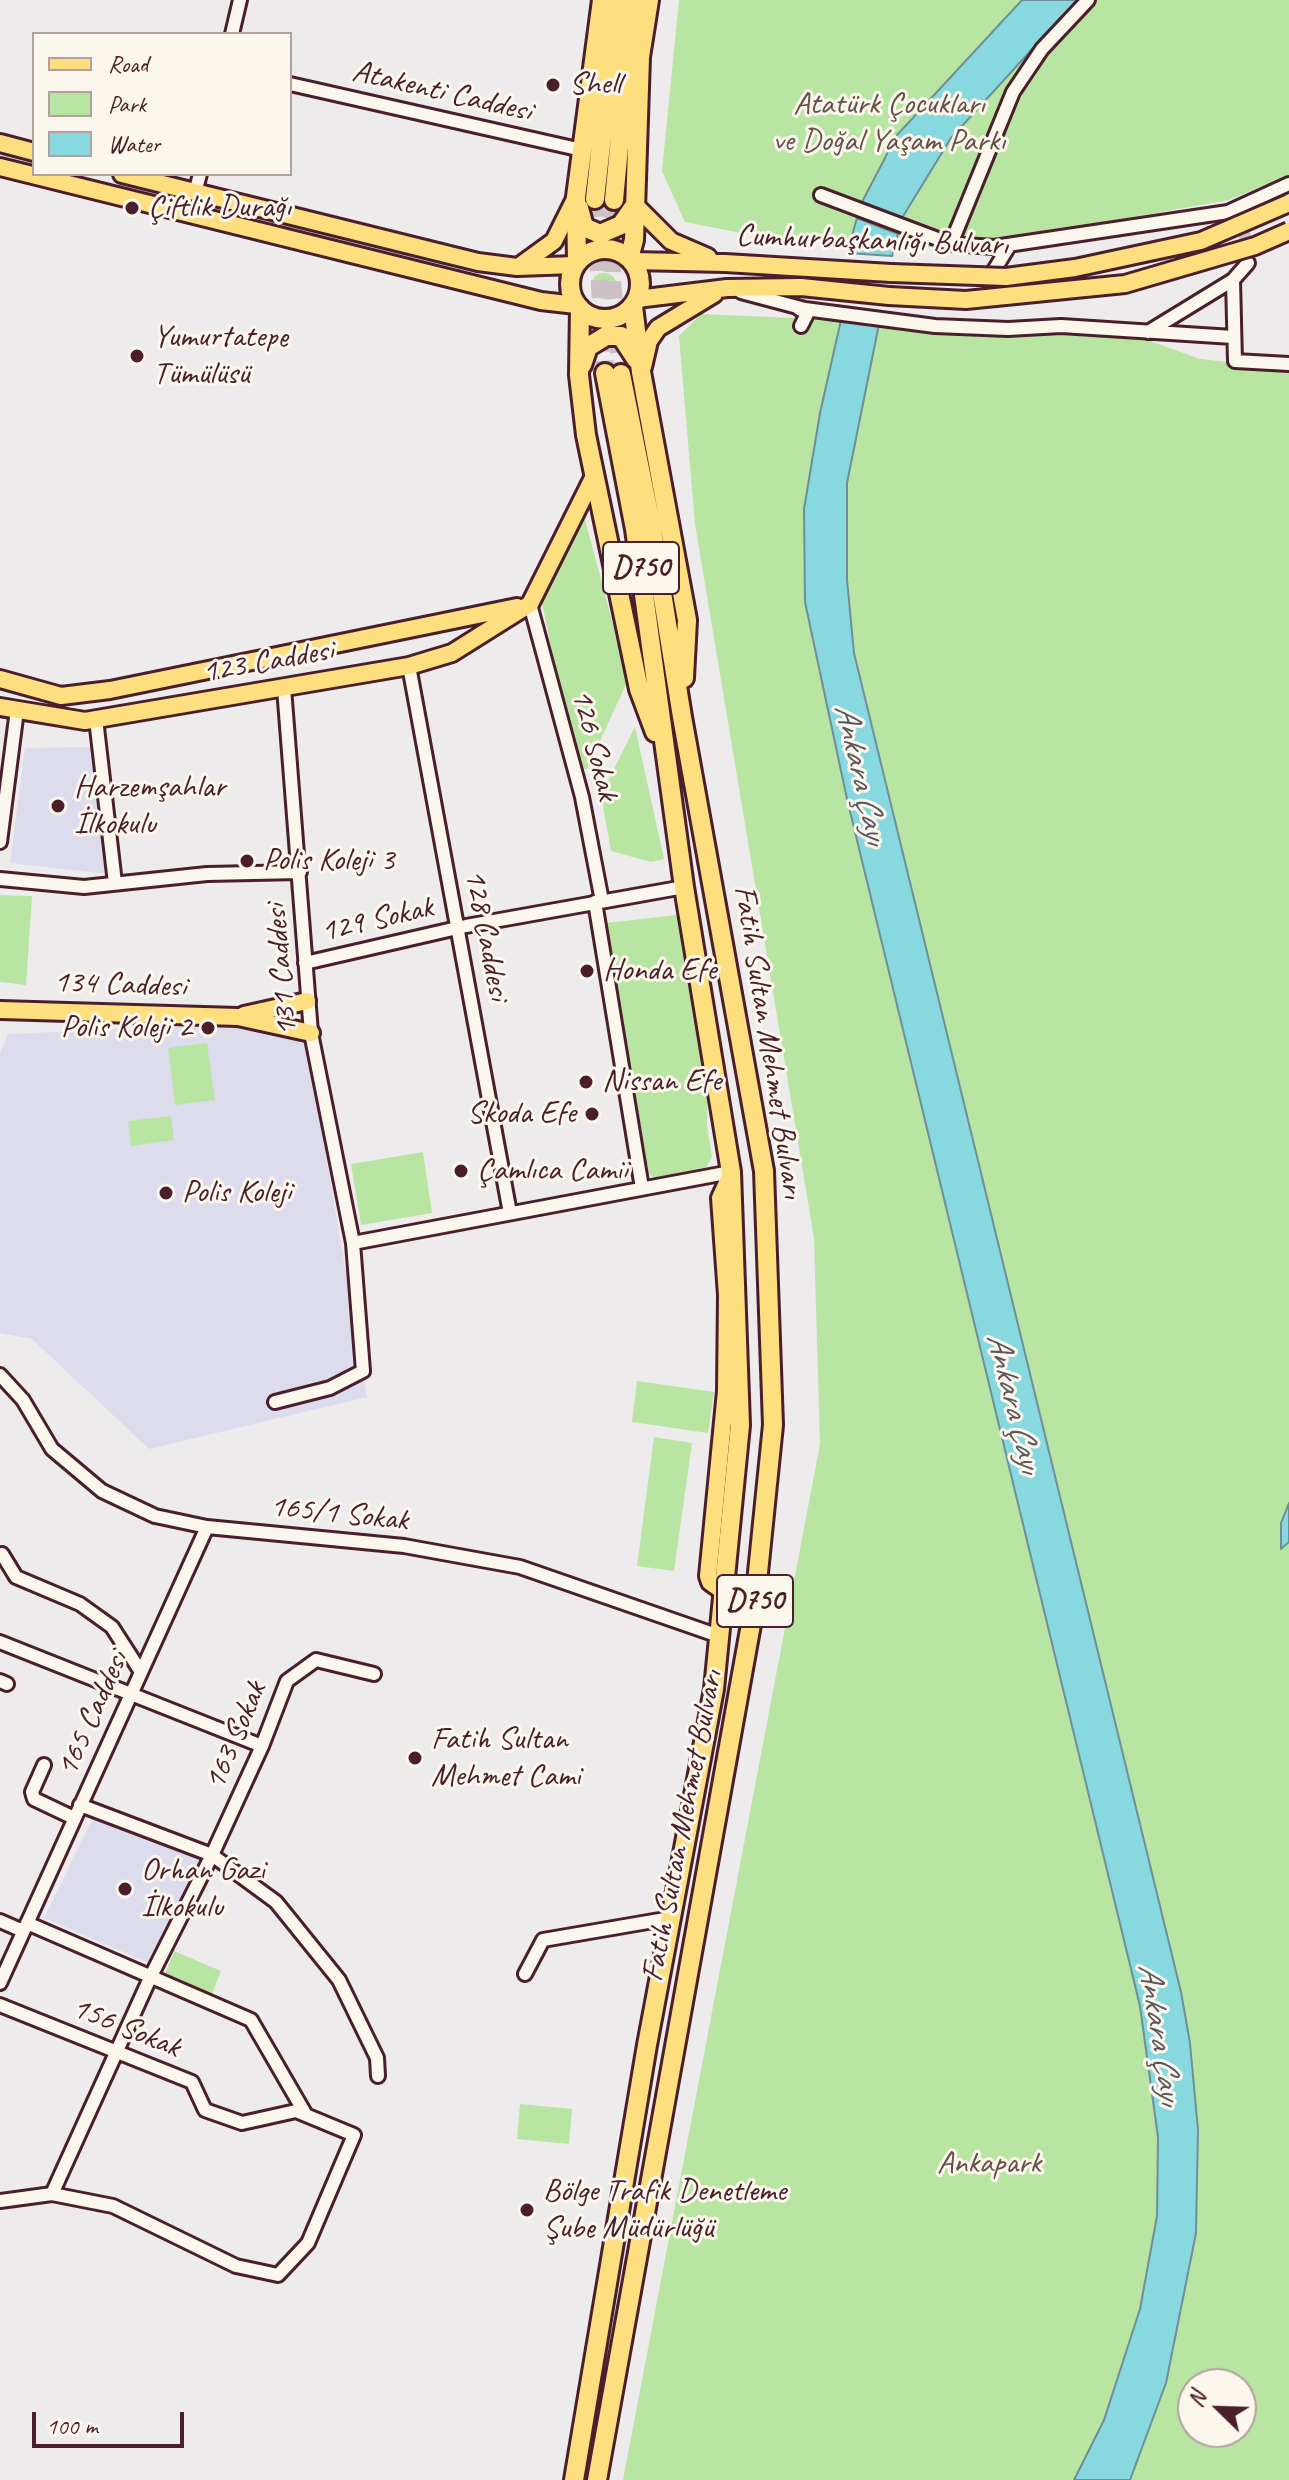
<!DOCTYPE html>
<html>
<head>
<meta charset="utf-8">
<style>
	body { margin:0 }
	#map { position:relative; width:1289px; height:2480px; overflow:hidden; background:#edebec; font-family:Caveat,sans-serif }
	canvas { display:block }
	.legend { position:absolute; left:32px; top:32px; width:260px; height:144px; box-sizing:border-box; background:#fbf7ec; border:2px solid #b4a19f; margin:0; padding:10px 14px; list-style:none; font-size:24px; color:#4a1f2b }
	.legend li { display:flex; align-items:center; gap:16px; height:40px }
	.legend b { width:40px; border:2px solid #b4a19f }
	.north { position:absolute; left:1177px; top:2368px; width:80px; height:80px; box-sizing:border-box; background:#fbf7ec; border:2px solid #b4a19f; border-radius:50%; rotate:293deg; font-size:22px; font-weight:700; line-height:32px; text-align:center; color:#4a1f2b }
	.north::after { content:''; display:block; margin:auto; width:28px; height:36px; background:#4a1f2b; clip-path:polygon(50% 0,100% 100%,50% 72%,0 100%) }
	.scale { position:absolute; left:32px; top:2412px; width:152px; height:36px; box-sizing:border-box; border:4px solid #4a1f2b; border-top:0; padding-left:10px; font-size:24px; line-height:28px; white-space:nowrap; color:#4a1f2b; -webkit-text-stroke:6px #fbf7ec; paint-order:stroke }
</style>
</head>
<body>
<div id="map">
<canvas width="1289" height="2480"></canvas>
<ul class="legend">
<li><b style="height:10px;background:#fedf80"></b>Road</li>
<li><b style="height:22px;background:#b9e5a3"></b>Park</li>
<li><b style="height:22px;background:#87d8df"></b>Water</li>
</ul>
<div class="north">N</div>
<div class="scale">100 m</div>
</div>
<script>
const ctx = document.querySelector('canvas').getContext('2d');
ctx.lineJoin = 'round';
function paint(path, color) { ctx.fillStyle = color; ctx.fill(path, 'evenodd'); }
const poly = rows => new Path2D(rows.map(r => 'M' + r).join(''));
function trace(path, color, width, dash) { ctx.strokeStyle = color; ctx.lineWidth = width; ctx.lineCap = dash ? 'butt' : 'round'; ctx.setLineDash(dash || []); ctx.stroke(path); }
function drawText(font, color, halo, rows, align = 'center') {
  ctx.font = font + ' Caveat,sans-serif'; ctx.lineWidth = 6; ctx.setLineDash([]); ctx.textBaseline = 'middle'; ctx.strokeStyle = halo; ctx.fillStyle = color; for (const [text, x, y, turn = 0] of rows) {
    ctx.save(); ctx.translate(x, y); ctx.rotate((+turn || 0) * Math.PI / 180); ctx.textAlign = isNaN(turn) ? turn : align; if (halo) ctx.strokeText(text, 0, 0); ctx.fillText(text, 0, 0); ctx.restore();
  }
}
paint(poly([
	[91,747,108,874,10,863,25,748],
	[238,1024,306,1038,367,1397,149,1449,32,1339,0,1333,0,1053,8,1034],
	[93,1818,205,1859,156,1966,44,1918]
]), '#dddcec');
paint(poly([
	[679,0,1289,0,1289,175,1229,200,1045,233,915,249,772,239,685,222,662,171],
	'591 286a13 13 0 1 1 26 0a13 13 0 1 1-26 0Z',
	[701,314,841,320,952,334,1031,333,1147,340,1200,359,1289,369,1289,2480,623,2480,820,1444,814,1238,695,524,679,336],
	[1193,2384,1241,2384,1241,2432,1193,2432],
	[584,516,628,680,587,769,577,769,542,603],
	[635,727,664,859,651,862,611,851,603,806,605,787],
	[0,895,32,896,26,985,0,982],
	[677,915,708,1073,707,1126,712,1157,706,1167,655,1178,649,1174,606,923],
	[207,1043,215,1100,175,1105,168,1048],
	[171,1116,174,1140,131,1146,128,1121],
	[423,1152,432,1213,361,1225,351,1164],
	[637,1381,714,1392,708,1433,632,1422],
	[654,1437,692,1443,674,1571,637,1566],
	[174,1951,221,1971,211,1996,164,1977],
	[520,2104,572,2109,569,2144,517,2139]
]), '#b9e5a3');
const water = poly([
	[1022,0,1077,0,951,138,902,218,862,202,897,135,1022,0],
	[857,218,898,234,892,256,847,253,857,218],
	[841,320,879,324,847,483,847,580,854,653,1181,1992,1190,2043,1198,2130,1196,2233,1166,2383,1130,2480,1074,2480,1104,2420,1140,2309,1157,2216,1158,2137,1140,2006,847,799,805,602,804,509,820,413,841,320],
	[1289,1503,1289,1542,1281,1549,1281,1523,1289,1503]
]);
paint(water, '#87d8df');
trace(water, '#6f8e97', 2);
trace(poly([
	[1235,218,1245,236,1249,255]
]), '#ccc2c5', 12, [12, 6]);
trace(poly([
	[595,199,605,373],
	[614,200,612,282,621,374]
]), '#ccc2c5', 18, [18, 9]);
const minor = poly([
	[232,34,240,0],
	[290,84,582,150],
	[195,193,200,174],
	[821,195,951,244,994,247,1228,212,1289,184],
	[951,244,1013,92,1042,49,1088,0],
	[990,277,1009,246],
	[1233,280,1235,361,1289,364],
	[741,292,805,309,935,326,1008,329,1061,326,1233,337],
	[798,308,807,314,801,326],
	[1148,332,1233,280,1248,263],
	[530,604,582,797,602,901],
	[409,666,510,1213],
	[96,719,115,883],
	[0,842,17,710],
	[0,879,84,887,207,874,300,872],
	[595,902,642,1188],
	[305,963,466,926,684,887],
	[353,1243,731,1172],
	[0,1375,23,1400,52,1449,102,1491,155,1516,207,1527,404,1546,520,1567,719,1636],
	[275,1402,330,1388,363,1371,353,1243,311,1033,284,688],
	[2,1554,16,1577,80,1604,112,1627,141,1672],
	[0,1642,262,1746],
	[0,1681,7,1684],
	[44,1765,32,1792,34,1799,74,1818],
	[80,1805,212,1855,276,1902,339,1980,377,2058,378,2076],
	[0,1921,23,1931],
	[27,1923,251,2020,306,2115],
	[525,1974,543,1940,671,1918],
	[0,1983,207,1527],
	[0,2005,192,2082,205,2110,242,2123,296,2111,354,2135,308,2243,278,2275,236,2266,113,2206,52,2194,0,2201],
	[52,2194,150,1978,212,1855,262,1746,287,1681,316,1660,374,1674]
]);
const major = poly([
	[0,143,34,152],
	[0,167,541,301,576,305],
	[122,174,478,262,517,267,575,265],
	[635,205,671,241,708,257],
	[633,261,725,263,891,273],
	[521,265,554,241,575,199],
	[637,299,727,288,801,287,889,296],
	[643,367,649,341,658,328,714,294],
	[0,679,61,696,110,690,517,607],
	[0,707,85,721,409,666,452,653,530,604,594,476],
	[0,1010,238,1017,311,1033],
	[244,1015,307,1001],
	[724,1592,710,1582,708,1576,726,1391,727,1295,720,1198,731,1174]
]);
const highway = poly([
	[595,199,617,0],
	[614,200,633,0],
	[579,208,584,227,600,234,621,225,635,205],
	'570 284a35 35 0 1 1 70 0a35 35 0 1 1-70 0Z',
	[629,258,634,240,640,57,649,0],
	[577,262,576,197,602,0],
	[633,306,641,372,687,620,684,678],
	[580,308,579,375,586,435,639,689,655,732],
	[582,365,588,347,606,336,621,336,636,359],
	[574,2480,647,2045,714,1689,740,1425,731,1172,684,887,635,529,605,373],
	[597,2480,755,1602,773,1425,764,1171,682,717,651,524,621,374]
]);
trace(minor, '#4a1f2b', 18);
trace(major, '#4a1f2b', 22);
trace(highway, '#4a1f2b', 24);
trace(minor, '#fbf7ec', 12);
trace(major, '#fedf80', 16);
trace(highway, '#fedf80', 18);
const majorBridge = poly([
	[891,273,1006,277,1075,268,1201,241,1289,203],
	[889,296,966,300,1125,284,1255,246,1289,231]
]);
trace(majorBridge, '#4a1f2b', 22, []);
trace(majorBridge, '#fedf80', 16);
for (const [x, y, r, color] of [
	[553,85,8,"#4a1f2b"],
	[132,208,8,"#4a1f2b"],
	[137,356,8,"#4a1f2b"],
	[58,806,8,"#4a1f2b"],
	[247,861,8,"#4a1f2b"],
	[587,971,8,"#4a1f2b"],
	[208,1028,8,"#4a1f2b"],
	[586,1082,8,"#4a1f2b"],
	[592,1114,8,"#4a1f2b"],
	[461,1171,8,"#4a1f2b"],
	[166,1193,8,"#4a1f2b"],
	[415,1758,8,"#4a1f2b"],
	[125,1889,8,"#4a1f2b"],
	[527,2210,8,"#4a1f2b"]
]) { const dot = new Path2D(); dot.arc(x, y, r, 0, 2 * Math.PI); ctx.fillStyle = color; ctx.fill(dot); trace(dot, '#fbf7ec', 3); }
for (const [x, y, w] of [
	[641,568,76],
	[755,1601,76]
]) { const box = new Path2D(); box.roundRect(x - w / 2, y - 26, w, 52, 6); ctx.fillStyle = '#fbf7ec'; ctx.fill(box); trace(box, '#4a1f2b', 2); }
drawText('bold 30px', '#4a1f2b', null, [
	["D750",641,568],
	["D750",755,1601]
]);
drawText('32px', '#4a1f2b', '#fbf7ec', [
	["Shell",569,85],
	["Çiftlik Durağı",148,208],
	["Yumurtatepe",153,338],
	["Tümülüsü",153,375],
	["Harzemşahlar",74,788],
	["İlkokulu",74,825],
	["Polis Koleji 3",263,861],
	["Honda Efe",603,971],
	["Polis Koleji 2",192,1028,"right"],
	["Nissan Efe",602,1082],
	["Skoda Efe",576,1114,"right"],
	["Çamlıca Camii",477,1171],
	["Polis Koleji",182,1193],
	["Fatih Sultan",431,1740],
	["Mehmet Cami",431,1777],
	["Orhan Gazi",141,1871],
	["İlkokulu",141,1908],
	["Bölge Trafik Denetleme",543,2192],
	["Şube Müdürlüğü",543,2229]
], 'left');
drawText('32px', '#4a1f2b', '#fbf7ec', [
	["Atakenti Caddesi",442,92,13],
	["Cumhurbaşkanlığı Bulvarı",872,241,2],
	["123 Caddesi",268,662,-10],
	["126 Sokak",594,745,76],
	["129 Sokak",377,920,-13],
	["128 Caddesi",486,935,79],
	["131 Caddesi",282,970,-95],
	["134 Caddesi",120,985,2],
	["Fatih Sultan Mehmet Bulvarı",768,1042,81],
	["165/1 Sokak",339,1514,6],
	["165 Caddesi",93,1714,-66],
	["163 Sokak",236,1736,-67],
	["Fatih Sultan Mehmet Bulvarı",683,1826,-79],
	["156 Sokak",126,2028,22]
]);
drawText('32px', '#665049', '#fbf7ec', [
	["Atatürk Çocukları",889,105],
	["ve Doğal Yaşam Parkı",889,142],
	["Ankapark",989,2164]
]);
drawText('italic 34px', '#5c5661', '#fbf7ec', [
	["Ankara Çayı",860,774,77],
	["Ankara Çayı",1013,1403,76],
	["Ankara Çayı",1159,2034,81]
]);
</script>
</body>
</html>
